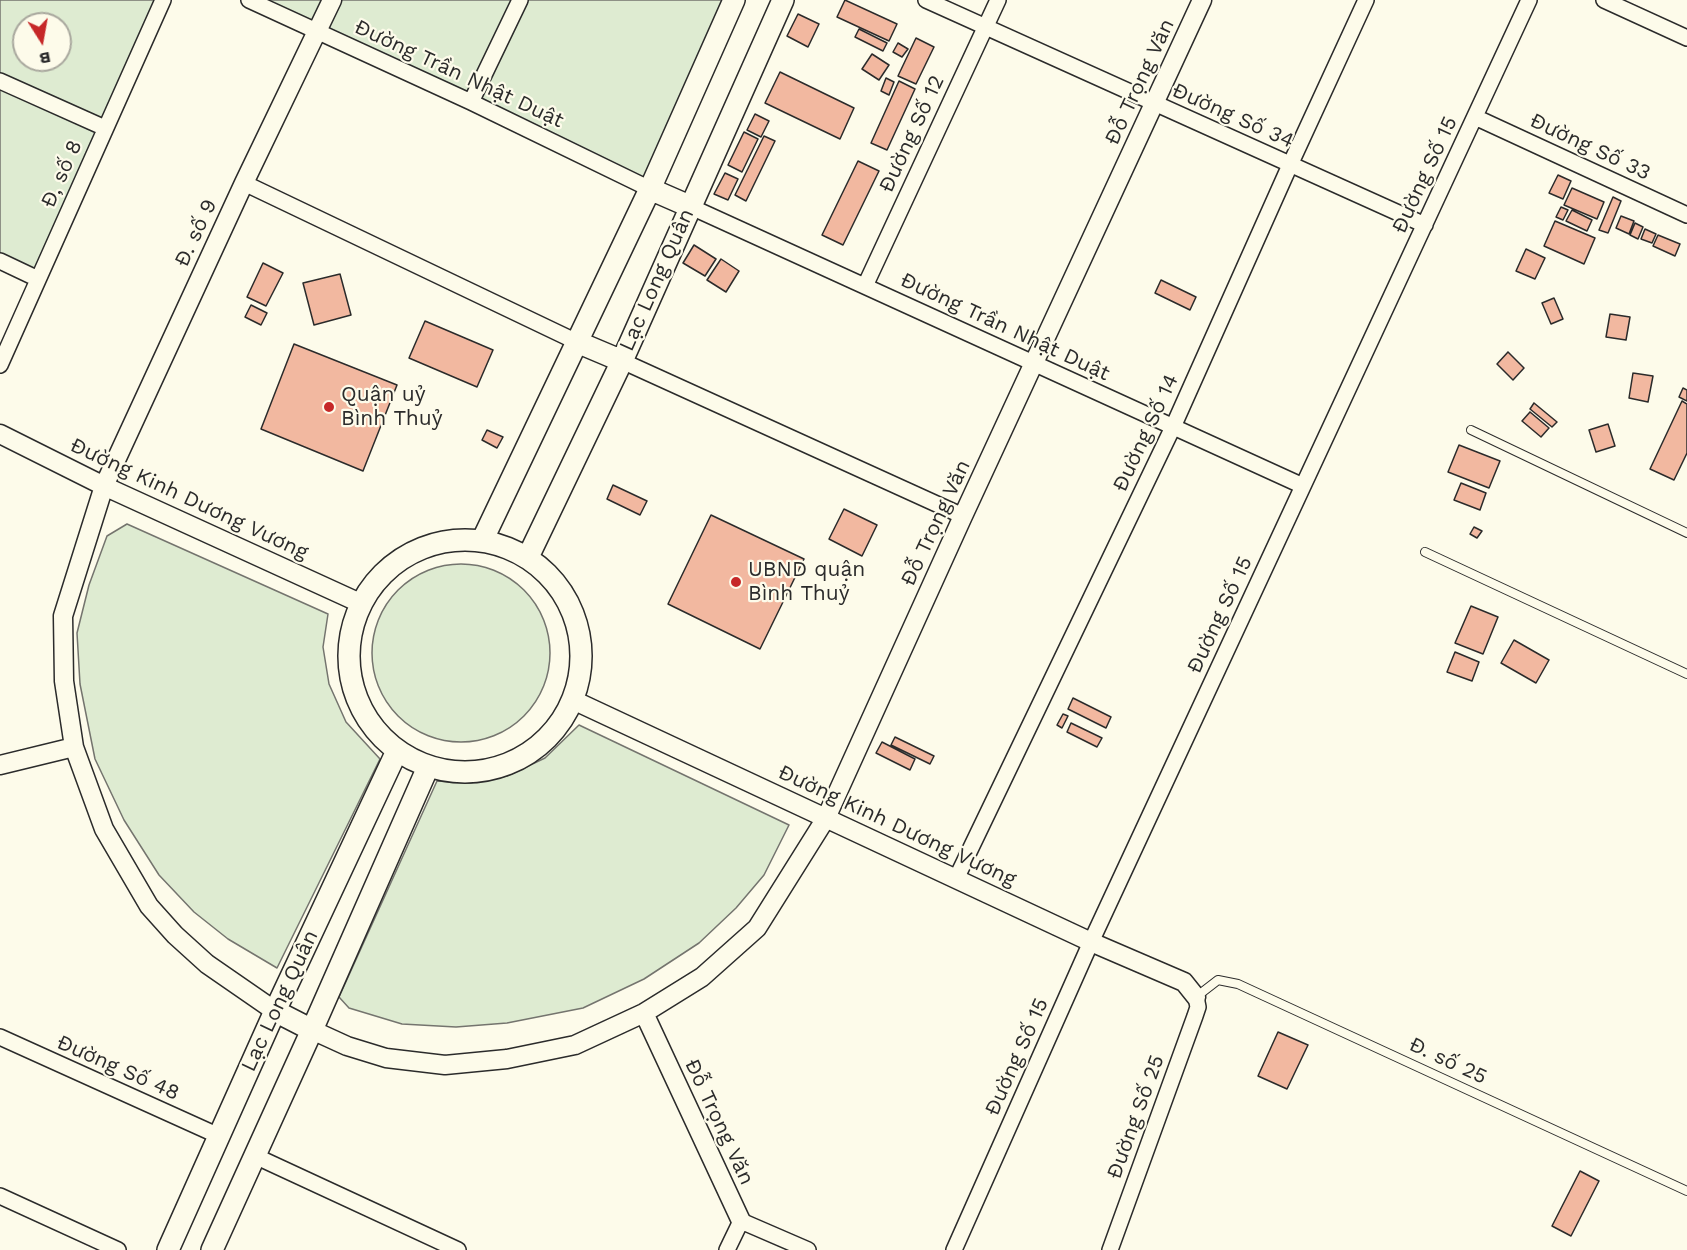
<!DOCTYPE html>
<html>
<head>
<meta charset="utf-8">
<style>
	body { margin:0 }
	#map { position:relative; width:1687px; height:1250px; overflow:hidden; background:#fdfbea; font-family:"Work Sans",sans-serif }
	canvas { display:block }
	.north { position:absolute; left:12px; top:12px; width:60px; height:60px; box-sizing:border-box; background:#fdfbea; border:2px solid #a9a89e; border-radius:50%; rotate:169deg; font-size:16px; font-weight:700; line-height:24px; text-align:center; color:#2b2b2b }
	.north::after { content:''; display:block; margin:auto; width:21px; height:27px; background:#c62828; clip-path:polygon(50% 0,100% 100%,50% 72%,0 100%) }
</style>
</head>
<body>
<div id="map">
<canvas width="1687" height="1250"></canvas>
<div class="north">B</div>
</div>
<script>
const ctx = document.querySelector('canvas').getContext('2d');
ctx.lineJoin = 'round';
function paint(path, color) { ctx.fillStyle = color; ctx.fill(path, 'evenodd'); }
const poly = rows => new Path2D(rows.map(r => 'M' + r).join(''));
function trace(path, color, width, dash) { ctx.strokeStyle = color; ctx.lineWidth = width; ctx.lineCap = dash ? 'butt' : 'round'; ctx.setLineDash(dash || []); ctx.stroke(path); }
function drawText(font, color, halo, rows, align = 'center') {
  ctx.font = font + ' "Work Sans",sans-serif'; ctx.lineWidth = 4.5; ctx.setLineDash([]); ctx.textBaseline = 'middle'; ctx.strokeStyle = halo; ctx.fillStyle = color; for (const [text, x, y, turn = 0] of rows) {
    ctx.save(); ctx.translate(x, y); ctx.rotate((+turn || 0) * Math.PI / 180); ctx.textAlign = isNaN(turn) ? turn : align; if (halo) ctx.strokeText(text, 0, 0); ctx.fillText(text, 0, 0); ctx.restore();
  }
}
const green = poly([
	[0,0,163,0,35,271,0,255,0,0],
	[24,24,60,24,60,60,24,60,24,24],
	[249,0,734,0,650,189,249,0],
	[127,524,328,614,323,647,329,684,346,722,380,759,277,968,228,939,194,912,159,875,124,820,95,759,80,684,77,633,89,585,107,536,127,524],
	'372 653a89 89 0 1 1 178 0a89 89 0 1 1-178 0Z',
	[579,725,789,825,764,875,736,908,699,943,644,979,583,1008,507,1023,456,1027,402,1024,349,1008,339,997,437,781,470,783,507,776,545,758,579,725]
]);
paint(green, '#deebd1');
trace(green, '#74746e', 1.5);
const building = poly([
	[845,0,897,24,889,41,837,17,845,0],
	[798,14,819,24,808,47,787,36,798,14],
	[859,29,887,43,883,51,855,37,859,29],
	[916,38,934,47,916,84,898,76,916,38],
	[898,43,908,49,902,57,893,52,898,43],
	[872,54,889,65,879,80,862,69,872,54],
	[780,72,854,108,840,139,765,103,780,72],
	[886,78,894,82,889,95,881,91,886,78],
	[899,81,915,89,887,150,871,143,899,81],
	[755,114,769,121,761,137,747,130,755,114],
	[744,132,758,139,742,172,728,165,744,132],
	[764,136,775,141,746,201,735,195,764,136],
	[858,161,879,171,843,245,822,235,858,161],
	[725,173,738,179,728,200,714,194,725,173],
	[1558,175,1571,181,1563,199,1549,193,1558,175],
	[1572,188,1604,202,1597,219,1564,205,1572,188],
	[1613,197,1621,201,1608,233,1599,230,1613,197],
	[1561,207,1568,210,1563,220,1556,217,1561,207],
	[1572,210,1592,220,1587,231,1566,221,1572,210],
	[1621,216,1634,221,1629,234,1616,228,1621,216],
	[1555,221,1595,238,1584,264,1544,246,1555,221],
	[1635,223,1643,227,1638,239,1630,235,1635,223],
	[1645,229,1656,234,1652,243,1641,239,1645,229],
	[1658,235,1680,244,1675,256,1653,246,1658,235],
	[694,245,716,259,705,276,683,263,694,245],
	[1526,249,1545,258,1535,279,1516,271,1526,249],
	[721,259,739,271,726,292,707,280,721,259],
	[263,263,283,273,266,306,247,297,263,263],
	[340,274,351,315,314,325,303,283,340,274],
	[1161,280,1196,297,1190,310,1155,293,1161,280],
	[1554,298,1563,319,1551,324,1542,303,1554,298],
	[251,305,267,313,261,325,245,317,251,305],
	[1610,314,1630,317,1626,340,1606,337,1610,314],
	[425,321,493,350,477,387,409,358,425,321],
	[294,344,397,385,363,471,261,429,294,344],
	[1508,352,1524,368,1513,380,1497,364,1508,352],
	[1633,373,1653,376,1648,402,1629,398,1633,373],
	[1683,388,1687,390,1687,401,1679,397,1683,388],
	[1682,401,1687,404,1687,453,1674,480,1650,469,1682,401],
	[1534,403,1557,422,1552,427,1530,409,1534,403],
	[1530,412,1549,428,1541,437,1522,421,1530,412],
	[1608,424,1615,446,1596,452,1589,430,1608,424],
	[487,430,503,437,497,448,482,440,487,430],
	[1459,445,1500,461,1489,488,1448,472,1459,445],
	[1461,483,1486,493,1480,510,1454,500,1461,483],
	[613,485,647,501,640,515,607,499,613,485],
	[844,509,877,525,862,556,829,539,844,509],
	[711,515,804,559,760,649,668,604,711,515],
	[1474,527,1482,531,1477,538,1470,534,1474,527],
	[1471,606,1498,617,1483,654,1455,643,1471,606],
	[1514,640,1549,660,1536,683,1501,663,1514,640],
	[1455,652,1479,662,1472,681,1447,672,1455,652],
	[1073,698,1111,717,1106,728,1068,709,1073,698],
	[1063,714,1068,716,1062,728,1057,725,1063,714],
	[1071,723,1102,738,1097,747,1067,732,1071,723],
	[895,737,934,756,930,764,891,745,895,737],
	[882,742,915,759,910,770,876,753,882,742],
	[1278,1032,1308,1045,1287,1089,1258,1076,1278,1032],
	[1580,1171,1599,1181,1571,1236,1552,1226,1580,1171]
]);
paint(building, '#f2b8a0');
trace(building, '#2b2b2b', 1.5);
const service = poly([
	[1471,430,1687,533],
	[1425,552,1687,674],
	[1196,997,1218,980,1238,984,1687,1191]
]);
const minor = poly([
	[249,0,471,102,650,189],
	[926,0,1425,225],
	[1604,0,1687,38],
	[0,81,105,128],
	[471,102,520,0],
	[1475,117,1687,215],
	[244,183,577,342],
	[689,206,1303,486],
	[0,261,38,279],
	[865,286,998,0],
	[622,361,963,516],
	[0,365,163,0],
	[956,879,1173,427,1290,165,1366,0],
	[0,1037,219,1136],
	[255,1156,458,1250],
	[0,1196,118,1250],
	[727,1250,741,1221,808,1250],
	[954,1250,1091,942,1529,0],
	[1110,1250,1195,1016,1198,1007,1196,997]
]);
const tertiary = poly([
	[0,434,104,486,360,603],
	[573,700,1091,942,1184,982,1196,997],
	[0,765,74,747],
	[275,1011,207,964,175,935,149,906,104,829,74,747,64,681,63,616,104,486,244,183,332,0],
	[644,1013,741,1221],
	[312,1030,347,1046,386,1058,445,1065,507,1059,575,1045,644,1013,702,977,757,928,826,818,963,516,1202,0]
]);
const secondary = poly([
	[650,189,689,206],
	[577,342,622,361],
	'349 656a116 116 0 1 1 232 0a116 116 0 1 1-232 0Z',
	[482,541,650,189,734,0],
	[528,557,622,361,783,0],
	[275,1011,312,1030],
	[168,1250,275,1011,396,753],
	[212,1250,312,1030,428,767]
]);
trace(service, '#2b2b2b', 10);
trace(minor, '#2b2b2b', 18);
trace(tertiary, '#2b2b2b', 21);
trace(secondary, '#2b2b2b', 24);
trace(service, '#fdfbea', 8);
trace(minor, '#fdfbea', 15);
trace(tertiary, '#fdfbea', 18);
trace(secondary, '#fdfbea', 21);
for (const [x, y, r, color] of [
	[329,407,6,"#c62828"],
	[736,582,6,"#c62828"]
]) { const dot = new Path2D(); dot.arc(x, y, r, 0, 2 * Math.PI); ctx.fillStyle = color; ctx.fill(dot); trace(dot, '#fdfbea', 2); }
drawText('21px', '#2b2b2b', '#fdfbea', [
	["Đường Trần Nhật Duật",459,74,25],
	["Đỗ Trọng Văn",1140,82,-65],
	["Đường Số 34",1233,116,24],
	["Đường Số 12",912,134,-65],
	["Đường Số 33",1590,147,25],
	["Đ, số 8",62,174,-66],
	["Đường Số 15",1425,175,-65],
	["Đ. số 9",196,233,-65],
	["Lạc Long Quân",657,280,-66],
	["Đường Trần Nhật Duật",1005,327,25],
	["Đường Số 14",1146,433,-65],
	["Đường Kinh Dương Vương",189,499,25],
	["Đỗ Trọng Văn",936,523,-65],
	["Đường Số 15",1220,615,-65],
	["Đường Kinh Dương Vương",897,826,25],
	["Lạc Long Quân",280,1001,-65],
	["Đường Số 15",1017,1057,-66],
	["Đ. số 25",1448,1061,25],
	["Đường Số 48",118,1068,24],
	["Đường Số 25",1136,1117,-70],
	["Đỗ Trọng Văn",719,1122,65]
]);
drawText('21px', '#2b2b2b', '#fdfbea', [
	["Quận uỷ",341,395],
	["Bình Thuỷ",341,419],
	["UBND quận",748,570],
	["Bình Thuỷ",748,594]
], 'left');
</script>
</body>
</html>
